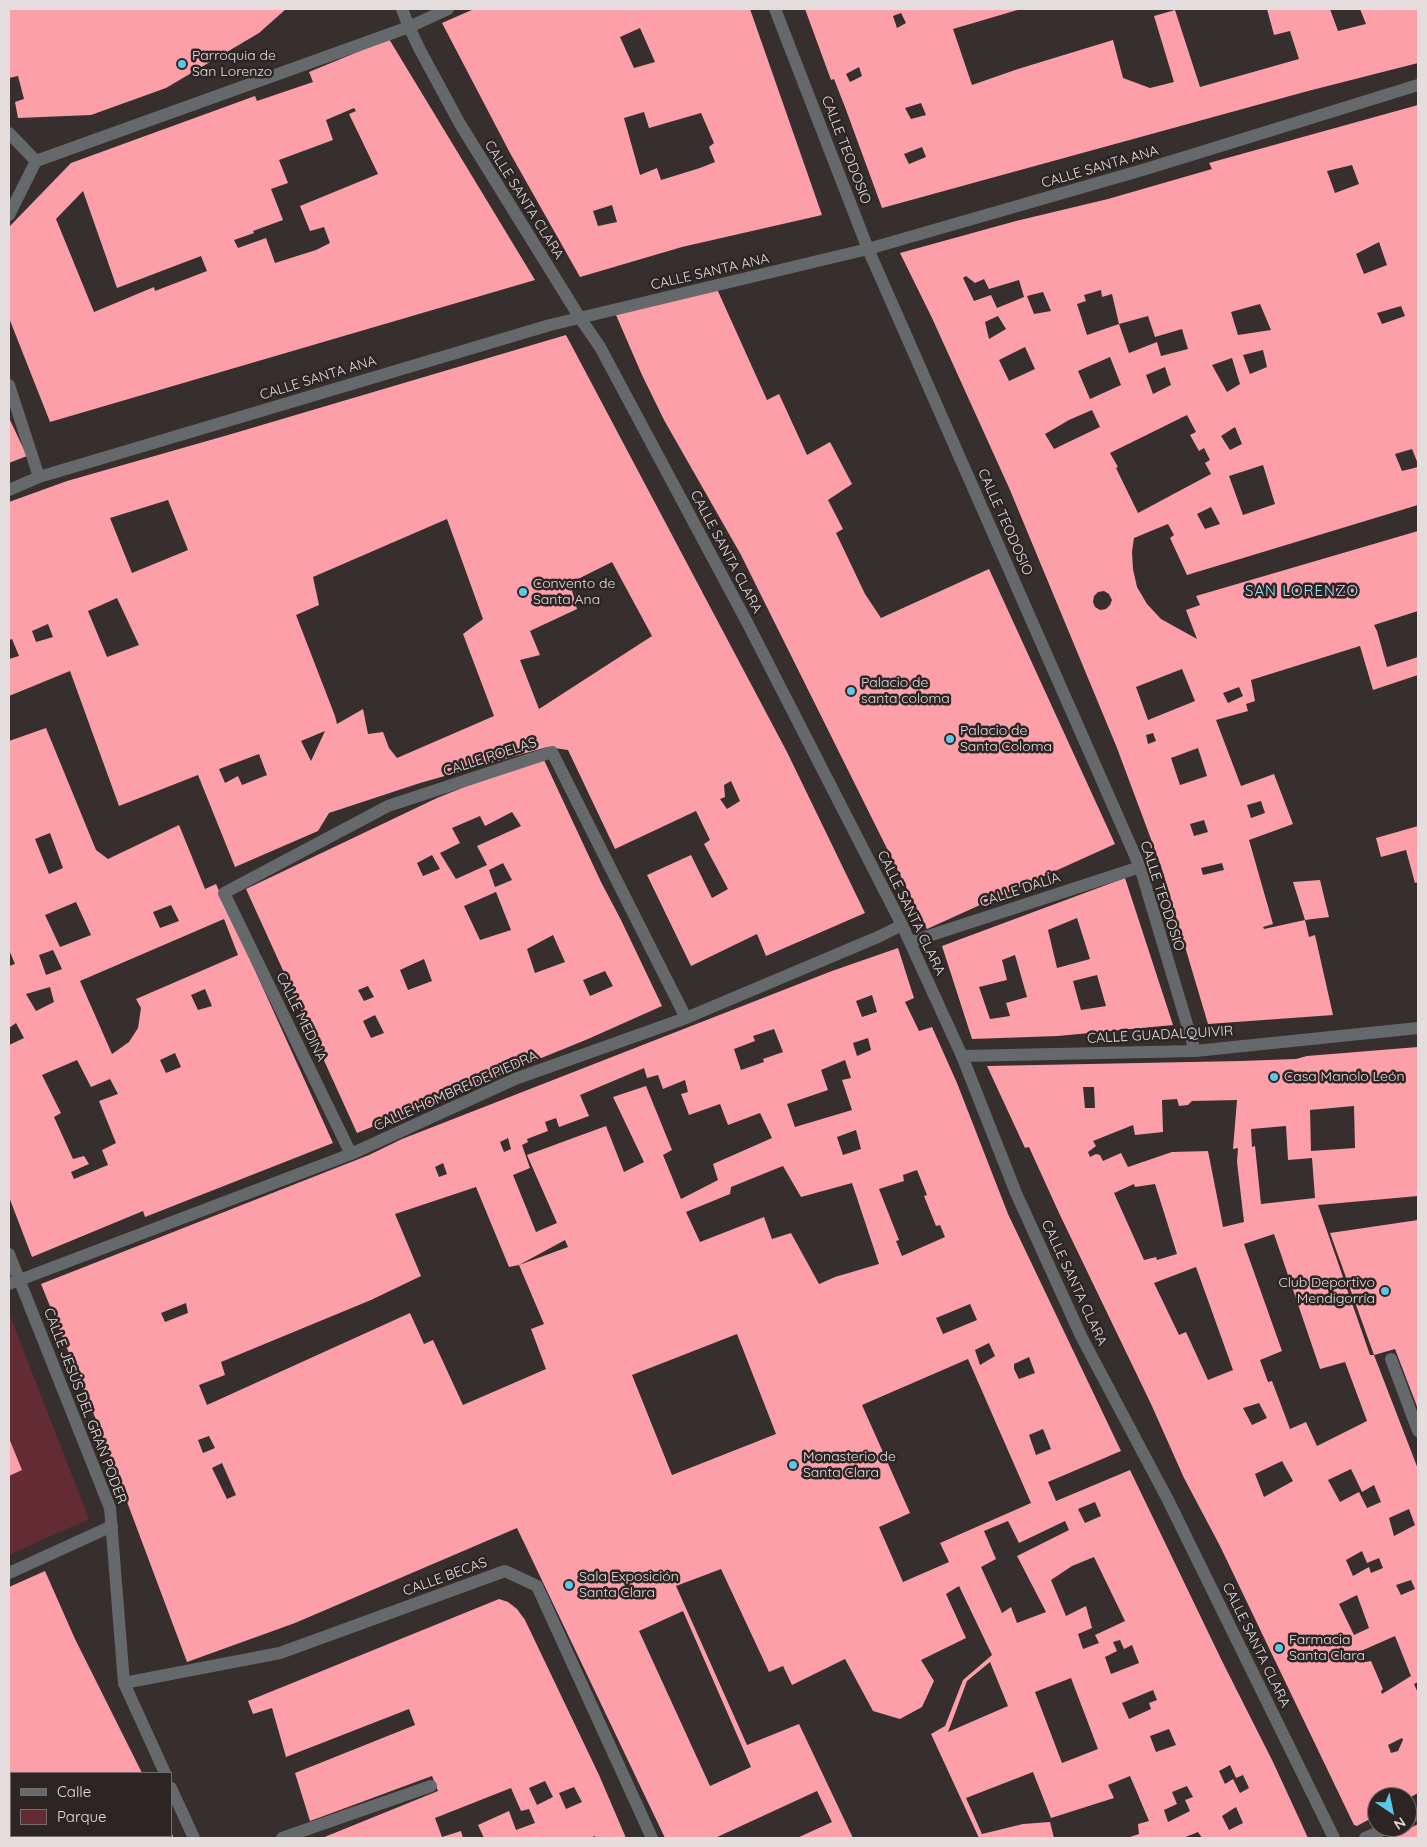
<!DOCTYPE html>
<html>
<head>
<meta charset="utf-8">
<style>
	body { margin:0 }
	#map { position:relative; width:1427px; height:1847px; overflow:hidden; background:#372e2e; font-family:Quicksand,sans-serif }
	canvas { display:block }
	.frame { position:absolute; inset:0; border:10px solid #e3ddde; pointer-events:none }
	.legend { position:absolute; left:10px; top:1772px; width:162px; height:65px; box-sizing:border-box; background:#2d2424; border:1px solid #766e6e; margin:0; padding:6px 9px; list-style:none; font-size:15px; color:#e3ddde }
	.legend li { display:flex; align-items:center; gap:10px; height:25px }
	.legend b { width:25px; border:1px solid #766e6e }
	.north { position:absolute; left:1367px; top:1787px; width:50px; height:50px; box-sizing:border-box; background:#2d2424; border:1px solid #766e6e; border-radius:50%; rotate:146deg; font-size:14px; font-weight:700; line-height:20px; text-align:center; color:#e3ddde }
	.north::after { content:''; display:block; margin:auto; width:18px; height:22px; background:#5dc7e8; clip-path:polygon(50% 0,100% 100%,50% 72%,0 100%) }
</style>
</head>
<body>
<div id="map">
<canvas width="1427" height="1847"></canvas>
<div class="frame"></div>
<ul class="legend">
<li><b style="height:6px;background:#65696b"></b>Calle</li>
<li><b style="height:14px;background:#632b33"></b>Parque</li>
</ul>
<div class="north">N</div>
</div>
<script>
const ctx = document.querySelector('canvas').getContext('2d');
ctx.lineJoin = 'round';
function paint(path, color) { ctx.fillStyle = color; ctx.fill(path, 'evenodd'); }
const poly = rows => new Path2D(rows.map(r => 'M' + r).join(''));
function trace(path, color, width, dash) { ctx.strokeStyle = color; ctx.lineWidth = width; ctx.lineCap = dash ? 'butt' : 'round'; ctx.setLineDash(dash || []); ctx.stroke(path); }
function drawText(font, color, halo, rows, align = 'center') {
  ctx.font = font + ' Quicksand,sans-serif'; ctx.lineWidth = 5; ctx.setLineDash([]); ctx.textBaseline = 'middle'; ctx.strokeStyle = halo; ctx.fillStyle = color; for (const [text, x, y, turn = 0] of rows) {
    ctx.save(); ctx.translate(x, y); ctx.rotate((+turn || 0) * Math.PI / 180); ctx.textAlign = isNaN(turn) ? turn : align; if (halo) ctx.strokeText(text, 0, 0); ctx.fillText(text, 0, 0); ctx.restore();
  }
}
paint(poly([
	[9,1313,89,1519,9,1555,9,1476,22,1470,9,1438]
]), '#632b33');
paint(poly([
	[9,9,286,9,259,33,166,88,91,115,18,118,15,102,24,99,18,76,9,78],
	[474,9,750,9,822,215,682,247,580,277,510,153,442,23],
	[640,28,655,62,634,68,620,37],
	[644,112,649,128,701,113,714,143,709,147,715,162,700,168,661,180,657,168,640,175,624,118],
	[612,205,617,222,598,226,593,211],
	[805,9,1021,9,953,29,972,85,1018,69,1113,40,1123,78,1150,88,1174,82,1154,16,1175,10,1200,87,1299,59,1290,31,1274,35,1267,9,1330,9,1338,31,1366,24,1360,9,1418,9,1418,63,1308,91,882,208,845,107,834,79,831,80],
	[901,13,906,23,897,28,893,16],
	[859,67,862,76,850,82,846,74],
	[921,103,926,115,911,119,905,108],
	[922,147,926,157,909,164,904,154],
	[389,39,535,280,50,422,9,318,9,227,71,163,255,96,257,101,313,82,309,72],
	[354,108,356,111,349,114,378,174,300,206,310,231,324,227,330,243,316,250,275,263,266,238,238,248,234,240,254,233,253,231,283,220,271,189,288,183,279,160,333,140,326,120],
	[83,191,117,288,201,256,207,271,155,291,154,287,94,312,56,219],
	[1418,105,1418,464,1412,449,1395,454,1402,471,1418,467,1418,505,1187,575,1170,538,1174,535,1168,524,1134,538,1132,552,1133,569,1137,587,1147,604,1161,619,1197,639,1186,610,1200,605,1196,596,1418,531,1418,611,1374,625,1377,631,1387,667,1418,657,1418,675,1373,690,1360,646,1251,680,1255,701,1246,704,1248,711,1216,720,1241,786,1274,774,1293,824,1249,840,1273,924,1263,927,1264,929,1305,920,1293,882,1320,880,1329,917,1305,920,1309,937,1315,935,1333,1015,1208,1024,1161,866,1117,748,1010,490,932,318,900,253,1016,221,1108,199,1212,169,1209,163],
	[1352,165,1359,184,1335,193,1327,171],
	[1379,242,1387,265,1364,274,1356,254],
	[966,276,975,283,984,279,989,289,1019,280,1024,297,997,308,991,295,974,301,963,278],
	[1101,290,1102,297,1112,294,1119,324,1148,316,1155,337,1182,329,1188,349,1161,356,1157,342,1129,353,1119,324,1087,335,1077,304,1086,301,1084,295],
	[1043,292,1051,311,1034,314,1027,296],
	[1260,304,1271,330,1238,335,1231,312],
	[1401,306,1405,316,1382,324,1377,313],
	[998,316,1006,329,989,339,985,322],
	[1025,347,1035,369,1009,381,999,360],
	[1263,350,1267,367,1250,374,1243,355],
	[1110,357,1121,385,1090,399,1078,371],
	[1232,358,1240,384,1227,392,1212,365],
	[1165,367,1171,385,1153,394,1146,375],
	[1092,410,1100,427,1054,449,1045,434,1069,420],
	[1187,415,1196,432,1190,435,1199,451,1204,448,1210,460,1205,463,1211,474,1138,513,1116,468,1118,467,1110,453],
	[1235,427,1242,444,1230,450,1221,436],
	[1263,465,1275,504,1243,515,1229,476],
	[1211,507,1220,524,1205,529,1197,514],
	[1104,591,1109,594,1112,600,1110,605,1106,609,1100,610,1095,607,1093,602,1094,596,1098,592],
	[1182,669,1195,701,1148,720,1136,687],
	[1239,687,1243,696,1228,703,1223,693],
	[1153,733,1156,741,1148,744,1146,735],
	[1198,748,1207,776,1180,785,1171,758],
	[1261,801,1265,813,1251,818,1247,805],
	[1204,820,1208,832,1194,836,1190,824],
	[1222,863,1224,870,1203,875,1201,868],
	[717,289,767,400,779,394,807,455,830,442,852,484,828,500,843,529,836,533,865,594,881,618,989,569,1115,844,927,929,741,555,664,420,642,375,616,315],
	[566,335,787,752,865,913,766,956,757,934,691,966,647,875,691,855,712,898,728,889,704,844,710,840,696,811,615,849,568,750,547,747,420,783,329,813,318,831,235,867,198,775,119,806,70,671,9,696,9,659,19,656,12,639,9,640,9,502,67,481,228,435],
	[168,500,188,550,132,573,110,518],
	[447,519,483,619,463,634,494,716,397,758,389,748,383,732,368,734,363,709,337,724,335,716,296,615,319,605,313,577],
	[612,562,652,636,539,709,520,660,540,655,530,631,577,609,570,583],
	[117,598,139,645,107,657,88,611],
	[48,624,53,637,36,642,32,631],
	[325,731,311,761,301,741],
	[259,754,267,775,242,785,238,776,225,783,219,769],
	[731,781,740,801,727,809,720,799,725,797,724,785],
	[9,418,27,456,9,463],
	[46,728,96,850,108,859,179,825,205,889,216,884,333,1143,145,1217,143,1211,32,1257,9,1197,9,1045,24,1038,16,1023,9,1028,9,966,15,964,9,950,9,741],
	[50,833,63,868,49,874,35,839],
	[76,902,91,935,60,947,45,915],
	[171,905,179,921,160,928,153,912],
	[224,919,238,955,136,999,141,1008,138,1028,129,1042,112,1054,80,981],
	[53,950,62,969,46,975,39,955],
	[50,987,54,1002,36,1011,26,994],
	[205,989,212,1006,198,1010,191,995],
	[175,1053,181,1067,166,1073,160,1060],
	[77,1060,91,1087,110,1079,118,1094,99,1101,116,1143,102,1150,108,1165,74,1179,71,1172,89,1164,84,1156,73,1159,54,1117,61,1113,42,1075],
	[544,760,601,882,621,920,662,1006,588,1039,357,1133,246,889,437,798,467,786],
	[512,812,521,826,477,846,487,865,456,879,440,853,460,843,452,828,480,816,485,826],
	[432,855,440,869,423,876,417,863],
	[503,863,512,880,495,887,489,870],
	[496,892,511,930,480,940,464,906],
	[553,935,565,962,535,973,527,949],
	[424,959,432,981,408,990,400,970],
	[605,971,613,986,590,996,583,980],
	[368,986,374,997,364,1001,358,990],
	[375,1015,384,1033,371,1038,363,1021],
	[1418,826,1418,882,1415,883,1406,850,1381,857,1376,838],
	[1125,878,1173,1025,1058,1036,972,1039,942,946],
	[1077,918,1090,959,1057,968,1048,930],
	[1015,955,1027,997,1006,1003,1010,1016,990,1019,979,987,1007,980,1002,960],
	[1097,975,1106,1006,1081,1010,1073,981],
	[898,948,914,998,905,1002,919,1031,932,1027,957,1083,1008,1214,1121,1451,1048,1482,1056,1501,1130,1470,1222,1661,1273,1762,1308,1838,1202,1838,1198,1832,1183,1838,1127,1838,1139,1834,1138,1824,1149,1821,1130,1776,1108,1785,1114,1798,1051,1818,1033,1772,966,1798,982,1834,1023,1824,1050,1822,1054,1838,979,1838,931,1734,945,1726,963,1680,992,1655,959,1586,946,1594,966,1638,921,1660,934,1681,922,1707,900,1719,873,1711,845,1659,792,1685,783,1666,769,1672,721,1569,676,1586,747,1745,799,1724,853,1838,797,1838,832,1822,817,1791,715,1838,665,1838,517,1528,295,1623,187,1662,99,1427,41,1284,369,1155,402,1139,832,971],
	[872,995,877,1012,862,1017,856,1001],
	[774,1029,783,1052,763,1059,764,1062,741,1070,734,1049,755,1041,753,1036],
	[868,1038,871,1050,857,1056,853,1043],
	[845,1060,851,1078,842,1080,852,1110,795,1127,787,1104,828,1090,821,1070],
	[644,1068,647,1078,658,1075,663,1089,685,1080,688,1092,681,1094,689,1115,720,1104,728,1125,760,1113,772,1138,713,1164,718,1180,681,1199,663,1155,672,1150,646,1086,613,1097,644,1162,624,1172,606,1126,527,1155,557,1223,536,1232,513,1175,530,1168,522,1145,528,1142,527,1139,548,1131,545,1122,556,1118,559,1127,589,1116,580,1095],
	[856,1130,861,1149,843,1155,837,1137],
	[508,1138,511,1149,504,1152,500,1142],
	[443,1163,447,1174,439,1177,435,1167],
	[783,1166,801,1197,852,1183,879,1264,835,1277,819,1284,791,1233,772,1239,764,1217,700,1242,686,1212,730,1194,731,1187],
	[917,1170,927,1195,924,1196,936,1226,940,1225,945,1237,902,1256,896,1241,899,1240,879,1189,904,1181,903,1175],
	[476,1187,509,1267,519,1265,565,1240,568,1247,519,1265,544,1324,531,1329,546,1369,463,1405,433,1340,424,1344,410,1313,207,1405,199,1385,225,1375,221,1362,371,1300,421,1276,395,1214],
	[186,1303,188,1313,165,1322,161,1313],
	[970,1304,977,1320,943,1334,936,1318],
	[737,1334,776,1434,672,1475,632,1375],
	[989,1343,995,1356,980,1365,975,1350],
	[1029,1357,1035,1373,1019,1379,1014,1369,1014,1364],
	[968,1359,1031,1503,940,1543,949,1562,903,1582,879,1527,910,1513,862,1405],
	[1043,1429,1051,1449,1036,1455,1029,1435],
	[209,1436,215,1448,203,1453,198,1440],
	[222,1463,236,1495,227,1499,212,1468],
	[1095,1502,1101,1516,1085,1523,1078,1509],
	[1008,1521,1019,1543,1065,1521,1069,1530,1017,1556,1046,1612,1017,1623,1011,1607,1002,1613,981,1567,996,1559,984,1531],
	[1094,1557,1125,1621,1095,1635,1099,1643,1083,1649,1078,1634,1092,1628,1086,1606,1066,1616,1051,1580,1072,1566],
	[683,1611,751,1767,710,1786,639,1631],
	[1120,1640,1124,1649,1132,1645,1139,1663,1111,1674,1105,1657,1117,1651,1113,1642],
	[990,1662,1008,1706,948,1732,967,1681],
	[1071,1678,1098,1749,1062,1763,1035,1692],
	[1153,1690,1157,1700,1149,1703,1151,1709,1129,1719,1122,1703],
	[1169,1729,1176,1745,1156,1752,1150,1736],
	[1230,1765,1236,1778,1243,1775,1249,1788,1240,1793,1233,1779,1225,1784,1219,1771],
	[1187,1786,1193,1797,1185,1800,1190,1811,1168,1822,1164,1810,1177,1804,1172,1792],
	[1236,1807,1243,1823,1229,1830,1222,1816],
	[1418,1047,1418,1196,1318,1205,1370,1355,1374,1355,1418,1469,1418,1682,1414,1684,1418,1693,1418,1793,1407,1799,1407,1797,1377,1797,1377,1815,1357,1826,1354,1825,1220,1546,1184,1478,1151,1404,1059,1213,1029,1147,1025,1148,987,1066,1241,1061,1296,1059,1307,1056],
	[1083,1087,1094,1087,1095,1108,1085,1108],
	[1177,1099,1179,1106,1188,1105,1192,1101,1237,1100,1233,1149,1238,1148,1237,1162,1244,1222,1223,1227,1208,1151,1172,1152,1128,1167,1121,1153,1103,1161,1100,1155,1096,1154,1090,1157,1088,1152,1096,1146,1093,1141,1133,1125,1135,1135,1163,1132,1162,1100],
	[1354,1106,1355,1148,1311,1151,1310,1110],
	[1286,1126,1288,1160,1312,1158,1315,1198,1261,1204,1255,1146,1252,1147,1251,1129],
	[1134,1184,1135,1187,1155,1184,1177,1254,1157,1260,1156,1257,1144,1260,1114,1193],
	[1274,1234,1320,1369,1345,1362,1367,1421,1317,1446,1306,1422,1290,1429,1272,1381,1268,1382,1260,1360,1282,1351,1244,1244],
	[1196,1267,1233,1370,1208,1380,1186,1332,1179,1335,1154,1283],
	[1259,1403,1267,1418,1252,1425,1243,1408],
	[1282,1461,1293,1481,1264,1497,1255,1474],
	[1351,1469,1362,1492,1374,1485,1381,1502,1367,1508,1359,1492,1340,1502,1328,1480],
	[1409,1509,1415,1525,1394,1536,1389,1518],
	[1362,1551,1367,1563,1379,1558,1383,1568,1371,1573,1369,1567,1353,1576,1346,1560],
	[1411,1580,1415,1589,1401,1595,1396,1585],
	[1357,1595,1369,1628,1354,1635,1339,1604],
	[1395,1636,1411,1676,1382,1694,1381,1691,1383,1689,1371,1661,1366,1662,1361,1651],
	[1402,1738,1403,1740,1398,1751,1391,1753,1388,1745],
	[1418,1220,1418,1409,1395,1349,1374,1355,1330,1233],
	[9,1438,22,1470,9,1476],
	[45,1571,75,1639,142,1773,11,1773,11,1828,9,1823,9,1587],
	[499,1599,508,1602,517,1609,525,1620,599,1775,626,1838,596,1838,595,1836,590,1838,484,1838,478,1825,509,1811,516,1830,535,1823,529,1809,521,1811,511,1788,435,1818,442,1837,461,1831,463,1838,322,1838,438,1791,432,1776,310,1821,295,1773,415,1725,409,1709,286,1757,272,1708,253,1714,248,1701],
	[545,1781,553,1797,537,1805,529,1788],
	[574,1787,582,1802,566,1809,559,1793],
	[1418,1824,1418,1838,1391,1838],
	[171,1832,174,1838,17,1838,15,1836,171,1836]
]), '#fc9fa9');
trace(poly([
	[9,1573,112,1526],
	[124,1683,165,1773],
	[171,1788,194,1838],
	[282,1838,431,1786]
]), '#65696b', 12);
trace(poly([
	[402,9,409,27,420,50,460,124,580,318,600,347,749,626,902,925,962,1056,1016,1193,1081,1336,1168,1500,1334,1838],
	[775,9,868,249,1140,867,1195,1051],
	[9,133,36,161],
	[9,215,36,161,409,27,448,9],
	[9,385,39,477],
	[9,490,39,477,550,325,868,249,1146,169,1418,85],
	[910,942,1140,867],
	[962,1056,1195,1051,1418,1028],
	[351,1154,224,893,388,806,552,752,686,1018],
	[9,1254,110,1508,124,1683,280,1653,505,1571,537,1586,652,1838],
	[9,1284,351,1154,515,1079,686,1018,878,937,902,925],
	[1391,1359,1418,1431],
	[1407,1819,1418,1814],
	[1365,1838,1390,1827]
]), '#65696b', 12);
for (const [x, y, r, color] of [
	[182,64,5,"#5dc7e8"],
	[523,592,5,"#5dc7e8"],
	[851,691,5,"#5dc7e8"],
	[950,739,5,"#5dc7e8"],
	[1274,1077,5,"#5dc7e8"],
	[1385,1291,5,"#5dc7e8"],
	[793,1465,5,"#5dc7e8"],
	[569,1585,5,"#5dc7e8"],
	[1279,1648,5,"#5dc7e8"]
]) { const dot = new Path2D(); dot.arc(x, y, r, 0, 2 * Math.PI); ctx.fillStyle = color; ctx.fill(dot); trace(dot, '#2d2424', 2); }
drawText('14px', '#e3ddde', '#2d2424', [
	["Parroquia de",192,56],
	["San Lorenzo",192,72],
	["Convento de",533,584],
	["Santa Ana",533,600],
	["Palacio de",861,683],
	["santa coloma",861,699],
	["Palacio de",960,731],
	["Santa Coloma",960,747],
	["Casa Manolo León",1284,1077],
	["Club Deportivo",1375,1283,"right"],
	["Mendigorría",1375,1299,"right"],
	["Monasterio de",803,1457],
	["Santa Clara",803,1473],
	["Sala Exposición",579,1577],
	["Santa Clara",579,1593],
	["Farmacia",1289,1640],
	["Santa Clara",1289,1656]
], 'left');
drawText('14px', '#e3ddde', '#2d2424', [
	["CALLE TEODOSIO",846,150,69],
	["CALLE SANTA ANA",1100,167,-16],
	["CALLE SANTA CLARA",524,200,58],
	["CALLE SANTA ANA",710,272,-13],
	["CALLE SANTA ANA",318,378,-17],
	["CALLE TEODOSIO",1005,522,66],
	["CALLE SANTA CLARA",726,552,62],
	["CALLE ROELAS",490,757,-18],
	["CALLE DALÍA",1020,890,-18],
	["CALLE TEODOSIO",1162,896,72],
	["CALLE SANTA CLARA",911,913,64],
	["CALLE MEDINA",301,1017,64],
	["CALLE GUADALQUIVIR",1160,1035,-3],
	["CALLE HOMBRE DE PIEDRA",456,1091,-24],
	["CALLE SANTA CLARA",1074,1283,65],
	["CALLE JESÚS DEL GRAN PODER",85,1406,69],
	["CALLE BECAS",445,1577,-20],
	["CALLE SANTA CLARA",1256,1645,64]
]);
ctx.letterSpacing = '1px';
drawText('15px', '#9de6ff', '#2d2424', [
	["SAN LORENZO",1302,591]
]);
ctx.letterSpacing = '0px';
</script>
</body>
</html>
